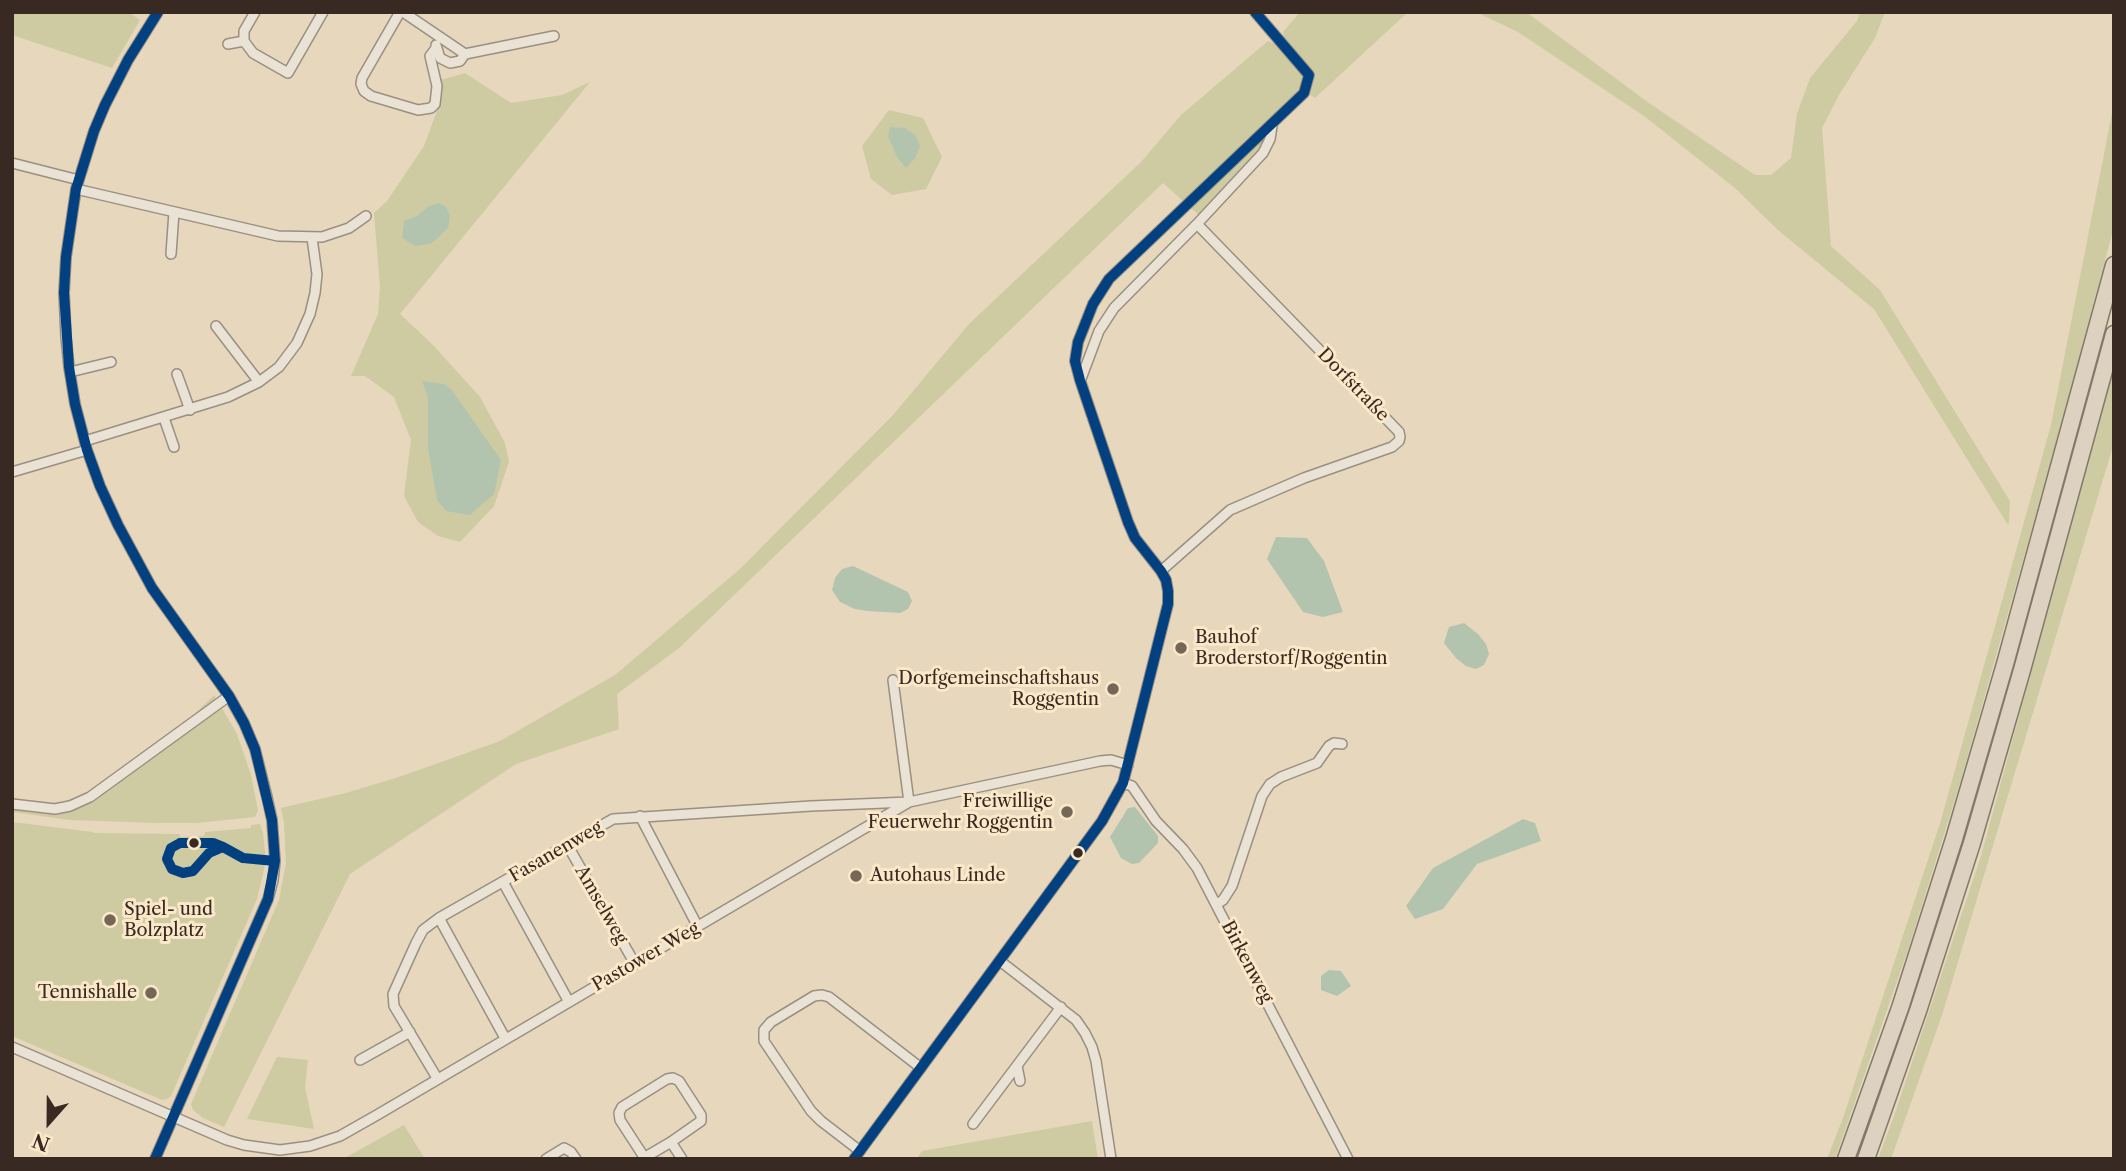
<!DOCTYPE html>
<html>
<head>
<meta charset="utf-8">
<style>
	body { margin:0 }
	#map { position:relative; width:2126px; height:1171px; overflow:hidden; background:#e6d7bd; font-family:"Libre Caslon Text",serif }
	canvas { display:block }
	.frame { position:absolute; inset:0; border:14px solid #382a22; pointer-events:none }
	.north { position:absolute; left:14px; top:1087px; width:70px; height:70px; -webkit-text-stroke:5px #fae8c9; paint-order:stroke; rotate:201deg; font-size:19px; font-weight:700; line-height:28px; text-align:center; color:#382a22 }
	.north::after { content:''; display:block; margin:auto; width:24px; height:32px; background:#382a22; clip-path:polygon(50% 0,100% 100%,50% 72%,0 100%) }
</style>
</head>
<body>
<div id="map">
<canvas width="2126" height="1171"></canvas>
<div class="frame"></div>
<div class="north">N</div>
</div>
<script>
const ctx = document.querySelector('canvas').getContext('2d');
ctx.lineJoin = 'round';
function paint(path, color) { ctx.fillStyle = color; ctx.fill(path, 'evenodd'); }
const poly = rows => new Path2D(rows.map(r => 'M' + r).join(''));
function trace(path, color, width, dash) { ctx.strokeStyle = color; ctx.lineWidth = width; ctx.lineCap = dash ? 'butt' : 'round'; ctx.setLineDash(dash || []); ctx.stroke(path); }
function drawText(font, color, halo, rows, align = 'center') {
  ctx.font = font + ' "Libre Caslon Text",serif'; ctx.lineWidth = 6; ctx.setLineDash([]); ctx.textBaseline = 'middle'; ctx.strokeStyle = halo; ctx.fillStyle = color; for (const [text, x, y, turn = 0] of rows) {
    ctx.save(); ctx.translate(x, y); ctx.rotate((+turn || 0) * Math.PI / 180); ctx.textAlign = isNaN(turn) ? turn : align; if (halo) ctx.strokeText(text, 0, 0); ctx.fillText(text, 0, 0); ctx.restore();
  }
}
paint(poly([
	[12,12,129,12,140,20,112,68,12,35],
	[1300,12,1408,12,1315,98,1300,88,1261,132,1267,141,1263,150,1201,217,1163,183,679,648,617,694,619,729,516,764,350,874,224,1127,203,1118,193,1110,191,1104,279,900,286,863,284,823,281,808,346,793,402,776,500,741,615,675,740,569,893,415,969,324,1142,161,1181,115,1268,41,1278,45,1285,40,1283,32],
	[1476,12,1526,12,1649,103,1755,175,1771,175,1791,158,1797,114,1810,78,1857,21,1860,12,1885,12,1875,38,1839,95,1822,128,1831,246,1880,290,2010,501,2009,522,2008,525,1874,309,1778,230,1735,188,1644,116,1518,32],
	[465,73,511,103,562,95,590,82,400,314,433,345,480,397,505,443,509,462,494,506,460,542,438,536,418,522,404,496,411,440,394,397,365,376,351,376,378,314,380,287,374,213,387,201,424,146,437,111,441,80],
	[2114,103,2114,227,2054,450,1961,780,1909,947,1835,1159,1827,1159,1843,1118,1941,820,2051,425],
	[889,110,923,118,942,157,926,189,892,195,871,179,862,146],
	[2114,366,2114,443,1942,1015,1891,1159,1878,1159,1895,1113,1981,856],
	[214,695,236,732,244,754,251,775,258,810,255,817,196,823,157,823,70,820,12,812,12,799,53,805,73,800,92,791,194,715],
	[12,822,93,832,95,833,180,834,180,837,204,836,205,832,251,828,251,825,260,824,263,833,266,861,257,899,171,1096,167,1099,162,1100,12,1036],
	[277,1057,308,1060,305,1087,314,1129,247,1119],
	[1092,1121,1098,1159,916,1159,922,1151],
	[404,1125,425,1159,343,1159]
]), '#cecba2');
paint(poly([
	[890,127,905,128,915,135,920,146,915,158,906,168,897,157,888,136],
	[439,203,446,207,450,216,448,228,440,236,430,244,416,246,402,238,404,221,417,216,429,206],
	[422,381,444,384,451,389,501,460,494,494,470,515,446,511,437,500,428,448,428,397],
	[1276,537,1307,538,1324,561,1343,612,1323,617,1303,612,1267,559],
	[853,566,908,592,912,601,908,609,900,613,868,611,855,609,840,602,832,590,835,578,842,569],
	[1464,623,1478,634,1486,644,1489,654,1484,665,1476,669,1466,666,1456,658,1444,643,1449,627],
	[1135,807,1158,836,1158,843,1139,863,1132,864,1121,858,1110,837,1128,808],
	[1523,819,1535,823,1541,841,1477,864,1443,909,1415,919,1406,906,1433,868],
	[1329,970,1341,971,1351,986,1337,996,1321,990,1321,976]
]), '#b3c4ae');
const street = poly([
	[255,12,244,31,244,41,253,53,288,73,323,12],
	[400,12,362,78,361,84,364,91,371,96,418,110,431,108,435,104,437,86,430,56,436,48],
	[403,12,465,54,554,36],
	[228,44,244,41],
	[436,45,440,58,450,63,460,61,465,54],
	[12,163,79,180],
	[76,189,278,236,322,237,349,228,366,216],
	[171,254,174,212],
	[216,326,259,382],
	[70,372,111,362],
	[177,374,190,410],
	[1081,379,1099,331,1114,308,1197,224,1263,153,1270,139,1272,126],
	[164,418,174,447],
	[85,441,228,397,259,382,279,367,297,343,310,314,315,293,317,274,312,238],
	[12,472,87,450],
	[1161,571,1230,510,1304,478,1392,447,1399,441,1400,437,1399,432,1197,224],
	[1123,783,1132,786,1156,821,1183,849,1197,868,1348,1159],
	[12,804,55,809,70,806,90,797,229,696],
	[640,816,698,927],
	[568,846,635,964],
	[503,882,569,1002],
	[1217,904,1223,900,1232,886,1262,796,1270,784,1281,777,1317,763,1329,746,1334,743,1342,744],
	[439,918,505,1038],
	[1000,961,1076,1020,1085,1033,1092,1047,1096,1061,1111,1159],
	[12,1047,227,1140,244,1145,280,1150,310,1146,340,1136,377,1115,909,802,1100,761,1111,760,1128,765],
	[360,1060,410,1032],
	[1017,1066,1020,1081],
	[437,1078,394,1006,393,994,416,943,423,930,439,918,613,819,811,806,909,802,893,680],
	[973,1124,1061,1007],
	[860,1151,821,1121,811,1111,764,1041,764,1030,771,1022,814,996,822,995,829,997,921,1068],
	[644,1157,620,1120,619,1113,622,1107,667,1079,673,1078,679,1081,701,1115,701,1121,671,1142],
	[155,1159,268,899,273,880,275,861,272,820,267,797,255,749,244,723,229,696,152,588,118,525,100,486,87,450,75,404,69,367,66,337,64,293,66,257,76,189,94,131,105,105,128,60,158,12],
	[546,1159,564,1148,571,1152,576,1159],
	[642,1159,671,1142,682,1159],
	[854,1159,1102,821,1123,783,1168,604,1168,591,1166,580,1161,571,1135,538,1128,522,1080,380,1075,361,1078,342,1093,304,1109,279,1304,93,1309,75,1255,12]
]);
const highway = poly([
	[1846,1159,1900,1008,1954,839,2005,664,2114,265],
	[1866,1159,1918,1011,1972,843,2022,670,2114,334]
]);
trace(street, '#9a9081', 12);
trace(highway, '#82796c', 19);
trace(street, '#e9e2d5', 9);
trace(highway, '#ddd2c0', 16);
trace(poly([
	[180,843,213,843,223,847,209,853,193,871,183,873,172,869,167,859,171,848,180,843],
	[223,847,243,858,275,861],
	[155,1159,268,899,275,861,272,820,255,749,244,723,229,696,152,588,118,525,100,486,87,450,75,404,69,367,64,293,66,257,76,189,94,131,105,105,128,60,158,12],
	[854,1159,1102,821,1123,783,1168,604,1168,591,1166,580,1161,571,1135,538,1128,522,1080,380,1075,361,1078,342,1093,304,1109,279,1304,93,1309,75,1255,12]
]), '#024080', 10);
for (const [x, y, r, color] of [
	[1181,648,7,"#756758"],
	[1113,689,7,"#756758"],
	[1067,812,7,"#756758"],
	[194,843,6,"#382a22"],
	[1078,853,6,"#382a22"],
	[856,876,7,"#756758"],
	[110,920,7,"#756758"],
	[151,993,7,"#756758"]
]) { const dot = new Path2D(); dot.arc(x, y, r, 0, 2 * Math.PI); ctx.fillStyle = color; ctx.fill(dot); trace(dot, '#fae8c9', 2.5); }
drawText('18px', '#382a22', '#fae8c9', [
	["Dorfstraße",1353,385,46],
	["Fasanenweg",556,852,-30],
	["Amselweg",601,905,60],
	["Pastower Weg",646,957,-30],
	["Birkenweg",1247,962,62]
]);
drawText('18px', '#382a22', '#fae8c9', [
	["Bauhof",1195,638],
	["Broderstorf/Roggentin",1195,659],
	["Dorfgemeinschaftshaus",1099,679,"right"],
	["Roggentin",1099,700,"right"],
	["Freiwillige",1053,802,"right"],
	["Feuerwehr Roggentin",1053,823,"right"],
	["Autohaus Linde",870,876],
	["Spiel- und",124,910],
	["Bolzplatz",124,931],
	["Tennishalle",137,993,"right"]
], 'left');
</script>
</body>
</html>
